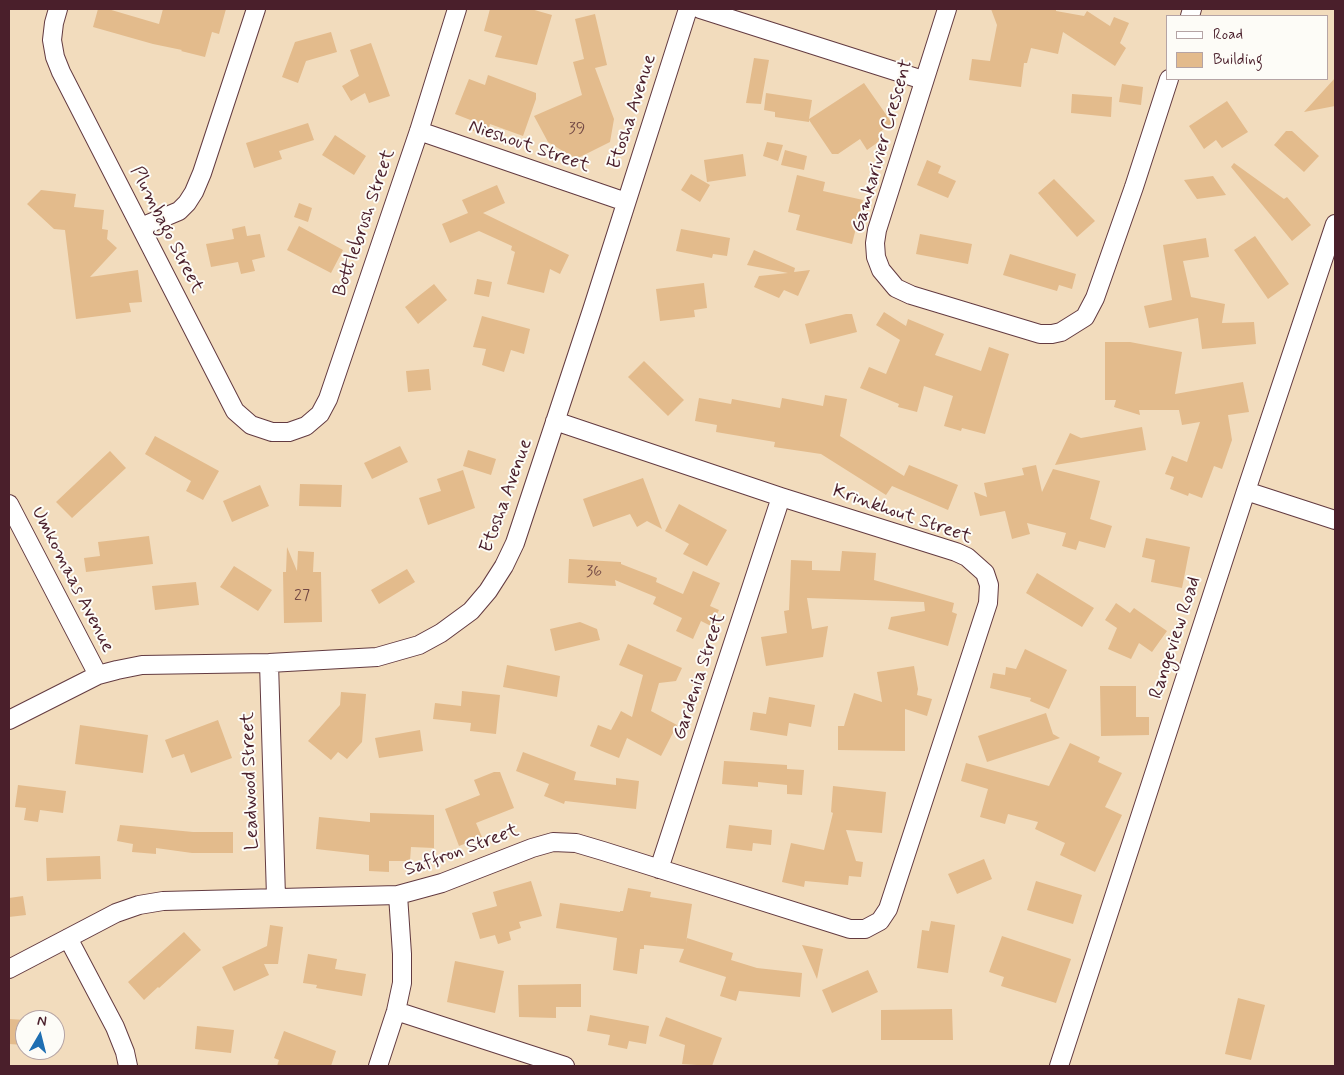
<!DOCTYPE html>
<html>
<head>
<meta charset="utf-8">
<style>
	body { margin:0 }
	#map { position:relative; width:1344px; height:1075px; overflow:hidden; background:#f2dcbd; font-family:Mynerve,sans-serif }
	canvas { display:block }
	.frame { position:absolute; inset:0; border:10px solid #4a1f2b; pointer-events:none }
	.legend { position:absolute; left:1166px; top:15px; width:162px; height:65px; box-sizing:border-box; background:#fdfcf7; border:1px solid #b5a4a5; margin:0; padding:6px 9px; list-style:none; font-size:15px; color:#4a1f2b }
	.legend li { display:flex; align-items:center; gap:10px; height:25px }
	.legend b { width:25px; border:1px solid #b5a4a5 }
	.north { position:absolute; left:15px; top:1010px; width:50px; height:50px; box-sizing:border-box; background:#fdfcf7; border:1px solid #b5a4a5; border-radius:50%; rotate:8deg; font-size:14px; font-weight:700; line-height:20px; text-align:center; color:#4a1f2b }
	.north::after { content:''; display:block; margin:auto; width:18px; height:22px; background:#1f6fb2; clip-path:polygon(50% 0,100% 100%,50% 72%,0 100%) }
</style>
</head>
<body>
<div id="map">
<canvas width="1344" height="1075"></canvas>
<div class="frame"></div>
<ul class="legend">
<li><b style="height:6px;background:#fff"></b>Road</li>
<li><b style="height:14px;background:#e3bb8c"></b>Building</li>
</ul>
<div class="north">N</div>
</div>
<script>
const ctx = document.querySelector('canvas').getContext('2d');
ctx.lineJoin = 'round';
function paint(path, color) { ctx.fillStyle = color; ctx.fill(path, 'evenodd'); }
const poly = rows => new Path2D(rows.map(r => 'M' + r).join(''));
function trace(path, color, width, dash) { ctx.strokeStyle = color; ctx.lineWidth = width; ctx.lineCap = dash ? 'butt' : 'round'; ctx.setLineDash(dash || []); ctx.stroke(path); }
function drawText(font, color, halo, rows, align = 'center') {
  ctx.font = font + ' Mynerve,sans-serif'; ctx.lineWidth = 4; ctx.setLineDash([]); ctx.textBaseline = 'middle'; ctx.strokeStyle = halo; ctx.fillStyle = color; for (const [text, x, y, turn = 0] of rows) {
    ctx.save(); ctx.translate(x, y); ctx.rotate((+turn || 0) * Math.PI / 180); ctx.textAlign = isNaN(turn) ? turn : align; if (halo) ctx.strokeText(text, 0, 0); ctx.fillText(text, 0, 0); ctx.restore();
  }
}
paint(poly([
	[98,9,108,9,159,24,163,9,226,9,219,34,212,32,205,57,181,51,182,50,153,44,93,27],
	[490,9,531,9,552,15,537,65,495,57,502,36,484,31],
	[991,9,1056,9,1056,11,1084,16,1087,11,1110,26,1114,17,1129,23,1120,43,1126,48,1115,66,1063,32,1058,54,1031,48,1027,63,1024,63,1021,87,969,80,972,59,990,61,997,25],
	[595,14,607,65,595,68,614,119,610,142,576,159,548,142,534,116,582,95,573,62,584,59,575,19],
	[331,32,337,52,306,61,298,83,282,77,295,42],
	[371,43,390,96,369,103,365,93,351,101,342,86,359,76,350,50],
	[754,58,769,60,761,104,746,103],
	[488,75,536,93,536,99,523,136,490,124,486,135,470,130,473,121,455,114,469,79,485,85],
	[1335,78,1335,106,1304,112],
	[864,83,892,123,880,132,884,138,867,150,860,139,838,154,832,154,809,120,809,122,775,117,775,112,764,110,766,93,812,100,809,119],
	[1122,84,1143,87,1141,105,1119,102],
	[1072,94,1112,97,1111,117,1071,113],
	[1227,101,1248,132,1222,148,1216,140,1204,149,1189,126],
	[308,123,314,140,279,151,282,159,254,168,246,143],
	[1286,131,1292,131,1319,156,1304,172,1274,145],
	[335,135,366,156,354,175,322,155],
	[767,142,783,145,778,161,763,156],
	[785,150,807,156,804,170,781,165],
	[743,154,746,176,707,182,704,160],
	[927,160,941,166,938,173,956,181,948,198,917,185],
	[1234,163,1284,199,1287,197,1311,225,1292,241,1231,167],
	[691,174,710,185,700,202,681,190],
	[797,175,825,182,823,191,863,200,852,244,796,230,800,215,788,212],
	[1213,176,1226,195,1197,199,1184,180],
	[1054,179,1095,221,1077,237,1038,193],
	[497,185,505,203,483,213,569,255,560,274,550,269,544,293,507,284,515,252,511,250,512,246,479,231,450,243,442,224,468,213,462,200],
	[41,190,76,194,74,207,104,210,102,229,108,230,107,239,117,248,90,277,138,270,142,302,129,303,131,312,76,319,65,230,54,229,27,204],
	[299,203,312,208,308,222,294,217],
	[245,226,247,236,260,234,265,257,252,260,255,271,241,274,238,262,211,267,206,244,234,239,232,229],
	[299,226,343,250,331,273,287,250],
	[681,229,730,238,727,256,713,254,712,258,676,251],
	[920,234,972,244,968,264,916,254],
	[1255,236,1289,284,1268,299,1234,250],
	[1206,238,1209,257,1183,261,1191,297,1225,304,1222,323,1254,322,1256,344,1202,349,1198,318,1149,328,1144,306,1172,300,1163,245],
	[754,250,795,268,794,272,810,270,798,296,784,290,779,298,754,287,759,276,788,273,747,265],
	[1010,254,1076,274,1072,289,1059,285,1057,291,1003,275],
	[477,279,492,282,489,297,474,294],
	[704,283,707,308,694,310,695,317,660,321,656,289],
	[434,284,447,300,418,324,405,307],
	[884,312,906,326,908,319,944,334,935,355,981,371,989,347,1009,354,985,434,962,428,961,431,944,426,953,396,924,386,917,412,898,407,899,404,860,388,869,367,886,374,900,340,876,325],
	[846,314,852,314,857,332,810,344,805,324],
	[482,316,530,329,524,354,511,350,504,372,482,365,486,349,473,347],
	[1105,342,1130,342,1182,352,1175,394,1243,382,1249,412,1228,415,1232,440,1222,469,1214,466,1202,498,1189,493,1188,496,1170,489,1174,477,1165,474,1172,456,1187,462,1200,422,1182,425,1179,410,1139,410,1140,415,1114,407,1116,400,1105,400],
	[644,361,684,400,668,416,628,377],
	[429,369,431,390,408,392,406,371],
	[825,395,847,399,840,436,904,476,909,465,958,485,948,510,892,486,886,495,821,454,774,447,775,442,716,432,717,425,695,421,699,398,731,404,732,399,780,408,782,398,823,406],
	[1142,427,1146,450,1055,465,1070,433,1081,438],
	[155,436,219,471,203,500,186,491,191,481,145,454],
	[400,446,408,462,372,479,364,463],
	[468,450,496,459,491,475,463,466],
	[110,451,126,468,72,518,56,502],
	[1036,465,1042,492,1053,469,1100,481,1090,519,1112,526,1105,548,1079,541,1076,550,1062,546,1066,533,1027,523,1030,534,1012,539,1005,511,980,516,974,492,987,497,984,483,1024,475,1022,468],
	[463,470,475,508,428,525,419,498,441,491,437,479],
	[643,478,662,529,647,521,637,527,630,514,593,527,583,499],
	[300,484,342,485,341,507,299,506],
	[260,485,269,506,232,522,223,501],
	[679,504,727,530,707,566,683,554,689,544,665,531],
	[149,536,153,564,86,572,84,558,100,556,98,542],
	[1146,538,1190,547,1182,588,1151,582,1155,560,1142,557],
	[287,547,297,571,298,551,314,552,313,572,321,572,322,622,284,623,283,572,286,572],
	[842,551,876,553,874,580,954,603,952,612,957,614,948,646,888,629,891,617,925,611,924,602,807,598,812,629,828,626,823,657,766,666,761,637,787,633,784,611,789,610,791,560,812,561,812,570,840,571],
	[569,559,621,562,621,564,657,578,656,582,683,594,693,571,720,583,710,606,719,610,711,626,701,621,693,639,676,631,682,618,653,604,656,597,615,580,616,586,568,583],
	[234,566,272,590,258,611,220,587],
	[407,569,415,582,379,604,371,590],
	[1037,573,1094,608,1082,627,1026,593],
	[196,582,199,605,155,610,152,586],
	[1116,603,1130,613,1134,608,1167,631,1152,652,1139,643,1131,659,1108,649,1117,628,1105,620],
	[580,622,597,629,600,640,555,651,550,629],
	[628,644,682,668,676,681,659,683,651,711,677,725,661,756,627,738,619,758,590,746,598,725,611,730,621,711,632,717,643,675,619,665],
	[1025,649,1067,670,1049,709,1030,701,1031,698,990,688,993,673,1005,675,1006,667,1016,669],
	[507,665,560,676,557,697,503,687],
	[914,666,918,689,917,695,932,699,927,716,905,709,905,751,838,750,838,726,844,726,854,693,882,702,877,672],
	[1100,686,1136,686,1136,717,1149,717,1149,735,1101,736],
	[462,691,500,695,496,734,470,731,471,723,433,719,435,703,461,706],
	[341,692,366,694,362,742,347,759,338,752,331,760,308,741,340,705],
	[769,697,815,705,811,727,789,723,787,736,750,730,753,712,766,714],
	[1046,713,1053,734,1060,738,987,762,978,736],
	[218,720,232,758,191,773,184,754,172,758,165,740],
	[80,725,148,735,143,773,75,764],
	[420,730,423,751,379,758,375,738],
	[1070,743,1100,757,1098,762,1122,773,1105,807,1122,815,1095,872,1060,855,1065,843,1035,829,1038,822,1008,814,1005,824,980,817,988,789,961,781,966,763,1049,786],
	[523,752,576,772,574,780,616,785,616,778,639,781,636,809,565,801,564,804,544,796,549,784,516,771],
	[724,761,787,765,787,769,804,770,802,795,787,794,787,785,758,782,758,787,722,784],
	[494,772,500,772,514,808,476,823,482,837,459,846,445,809,480,795,474,780],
	[18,785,66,791,63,813,40,810,38,822,24,820,26,808,15,807],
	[833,786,886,792,882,833,846,830,856,861,863,862,861,877,849,876,848,885,805,881,804,887,782,882,791,843,824,850,833,813,831,812],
	[370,813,434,815,434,848,411,847,410,861,389,861,389,872,369,871,369,855,316,849,319,817,370,822],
	[120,825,193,832,233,832,233,853,192,853,156,848,156,854,132,852,133,844,117,841],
	[729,825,772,830,771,845,753,843,752,851,726,848],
	[100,856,101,879,47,881,46,858],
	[984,859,992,879,957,894,948,874],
	[531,881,542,916,519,922,521,928,509,932,511,940,498,944,495,935,480,939,472,913,497,906,493,892],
	[1036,881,1082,895,1073,924,1027,910],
	[628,888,651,892,650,897,692,904,686,943,687,938,733,953,731,960,757,968,802,973,800,997,739,991,736,1001,720,996,726,977,679,962,684,949,644,945,644,949,640,949,637,974,613,970,617,938,556,928,560,903,620,912,620,911,623,911],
	[23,896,26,915,9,917,9,898],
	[931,921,955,925,948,973,917,968,922,930,929,931],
	[270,925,283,927,278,964,264,964,269,975,234,991,222,967,267,946],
	[184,932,201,950,159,988,158,987,144,1000,128,982],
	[1002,936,1071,959,1056,1003,1001,986,1004,977,989,972],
	[802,945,823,949,817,979],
	[308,954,337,959,335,969,366,974,362,996,316,988,317,985,303,983],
	[455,961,504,971,495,1013,447,1002],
	[868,970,878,992,832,1013,822,990],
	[581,984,581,1007,556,1007,556,1018,519,1017,518,985],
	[1238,998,1265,1005,1251,1060,1225,1054],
	[952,1009,953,1040,881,1040,881,1010],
	[590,1015,649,1026,646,1044,629,1041,627,1049,608,1045,610,1035,587,1031],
	[666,1017,722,1038,712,1066,682,1064,685,1045,659,1036],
	[9,1019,25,1020,25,1045,9,1044],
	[197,1026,234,1030,231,1053,195,1049],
	[284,1031,336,1051,331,1066,277,1066,279,1060,274,1058]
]), '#e3bb8c');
const street = poly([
	[58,9,54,23,52,40,55,57,61,72,235,411,251,425,272,432,289,432,306,426,320,414,328,399,419,131,457,9],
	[700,9,923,80],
	[947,9,877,230,875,243,876,257,881,270,896,288,911,295,1040,334,1052,334,1061,332,1085,317,1095,298,1134,187,1169,79],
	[1190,16,1192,9],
	[419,131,626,202],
	[141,227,179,211,187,203,194,192,202,173,256,9],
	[1246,491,1335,520],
	[9,504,98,675],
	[269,663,276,897],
	[9,720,98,675,117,670,142,665,269,663,377,657,419,645,441,633,471,611,488,591,504,566,515,543,592,310,688,9],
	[659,869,781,497],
	[68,938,115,1027,125,1052,128,1066],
	[9,969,116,913,139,905,163,901,398,895,442,883,532,848,553,842,576,843,603,851,850,929,865,929,880,921,888,909,988,603,989,585,985,573,967,557,956,552,781,497,555,421],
	[396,1011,565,1066],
	[378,1066,396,1011,402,983,402,954,398,895],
	[1059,1066,1246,491,1335,224]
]);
trace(street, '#633b41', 20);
trace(street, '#fff', 18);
drawText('16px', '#704643', null, [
	["39",577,130],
	["36",594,573],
	["27",302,597]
]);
drawText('19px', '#4a1f2b', '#fdfcf7', [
	["Etosha Avenue",633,112,-72],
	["Gamkarivier Crescent",883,146,-74],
	["Nieshout Street",529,147,19],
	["Bottlebrush Street",365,223,-71],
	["Plumbago Street",166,230,63],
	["Etosha Avenue",507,496,-70],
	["Krinkhout Street",902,515,19],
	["Umkomaas Avenue",72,580,63],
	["Rangeview Road",1176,638,-72],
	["Gardenia Street",700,677,-72],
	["Leadwood Street",251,781,-92],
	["Saffron Street",462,851,-20]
]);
</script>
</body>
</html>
